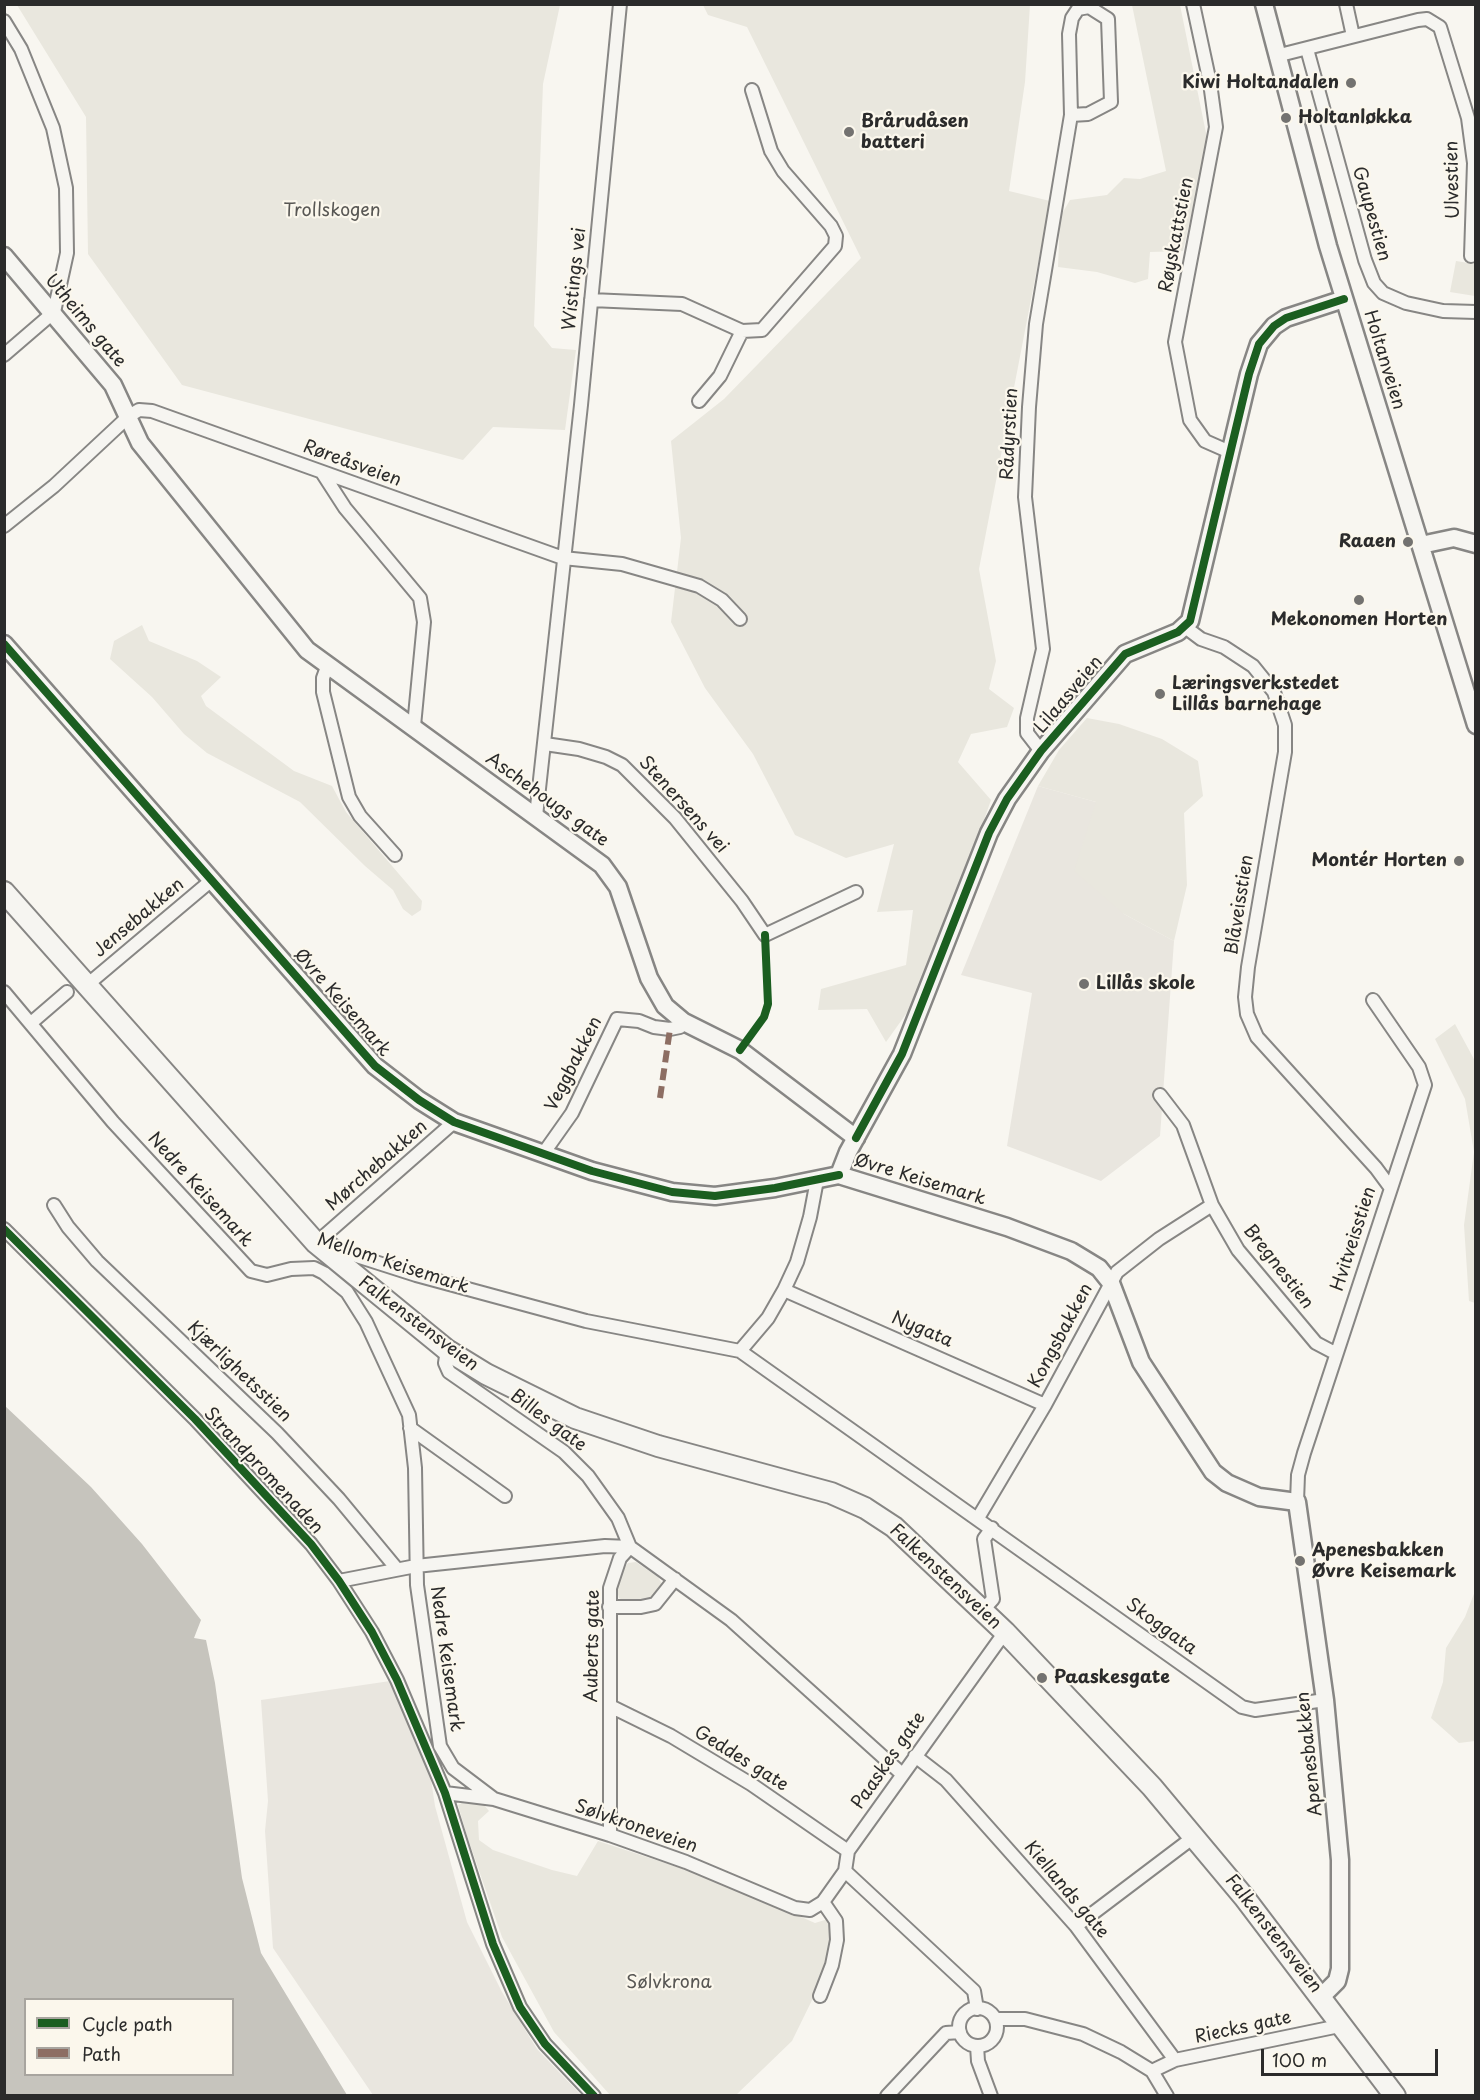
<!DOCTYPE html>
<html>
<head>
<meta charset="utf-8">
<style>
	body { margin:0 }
	#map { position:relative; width:1480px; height:2100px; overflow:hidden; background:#f8f6f0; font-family:"Playpen Sans",sans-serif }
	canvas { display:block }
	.frame { position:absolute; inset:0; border:6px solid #2b2b2b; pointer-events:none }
	.legend { position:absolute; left:24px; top:1998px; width:210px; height:78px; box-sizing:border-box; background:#fbf7ec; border:2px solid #a8a59f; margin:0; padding:8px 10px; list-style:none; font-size:18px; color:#2b2b2b }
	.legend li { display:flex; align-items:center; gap:12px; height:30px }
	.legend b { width:30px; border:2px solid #a8a59f }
	.scale { position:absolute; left:1261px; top:2049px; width:177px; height:27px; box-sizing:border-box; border:3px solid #2b2b2b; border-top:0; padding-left:8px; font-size:18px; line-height:21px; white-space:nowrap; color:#2b2b2b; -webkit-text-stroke:4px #fbf7ec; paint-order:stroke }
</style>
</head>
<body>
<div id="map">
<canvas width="1480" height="2100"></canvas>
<div class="frame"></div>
<ul class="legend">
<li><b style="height:8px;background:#1b5e20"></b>Cycle path</li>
<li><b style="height:8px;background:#8d6e63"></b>Path</li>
</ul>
<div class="scale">100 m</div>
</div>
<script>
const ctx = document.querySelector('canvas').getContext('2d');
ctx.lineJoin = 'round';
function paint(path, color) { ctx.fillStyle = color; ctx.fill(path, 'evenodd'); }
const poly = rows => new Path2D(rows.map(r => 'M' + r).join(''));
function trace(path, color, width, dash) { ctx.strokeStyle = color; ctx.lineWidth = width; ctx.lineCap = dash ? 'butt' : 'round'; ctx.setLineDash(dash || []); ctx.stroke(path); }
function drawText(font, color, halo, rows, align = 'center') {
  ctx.font = font + ' "Playpen Sans",sans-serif'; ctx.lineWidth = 4.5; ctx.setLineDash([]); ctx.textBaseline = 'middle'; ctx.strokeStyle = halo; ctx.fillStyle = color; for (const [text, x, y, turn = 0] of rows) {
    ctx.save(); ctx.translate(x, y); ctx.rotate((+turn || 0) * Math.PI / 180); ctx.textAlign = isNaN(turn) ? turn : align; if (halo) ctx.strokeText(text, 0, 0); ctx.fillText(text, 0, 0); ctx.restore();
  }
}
paint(poly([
	[1038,786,1096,802,1124,914,1174,941,1160,1136,1101,1181,1007,1146,1032,993,961,975],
	[397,1680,426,1747,435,1806,467,1922,502,1992,537,2049,581,2095,373,2095,273,1948,265,1831,268,1801,261,1700]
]), '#e9e6df');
paint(poly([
	[17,5,560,5,543,84,534,326,552,348,576,350,565,430,493,427,463,460,182,385,88,254,86,117],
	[703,5,1030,5,1025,82,1009,191,1050,201,979,569,996,661,989,689,1014,708,1007,727,971,734,958,762,991,800,954,905,916,1000,886,1042,867,1009,818,1010,821,989,906,965,913,910,877,912,894,844,846,858,795,835,753,754,705,688,671,622,681,538,671,441,724,399,861,258,747,27,708,15],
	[1132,5,1180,5,1208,143,1183,251,1150,252,1148,279,1135,283,1097,272,1058,267,1060,217,1070,200,1107,195,1124,178,1140,179,1166,171],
	[1456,261,1475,264,1475,296,1450,292],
	[142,625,149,641,197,661,221,677,201,696,206,706,294,771,332,786,346,812,422,901,421,910,412,916,403,909,393,890,365,866,300,802,207,753,184,734,152,697,110,659,114,641],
	[1087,718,1119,724,1162,739,1198,761,1203,796,1184,813,1187,885,1174,941,1124,914,1074,871,1096,802,1038,786,1059,750],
	[1455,1024,1475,1061,1475,1303,1469,1301,1464,1225,1474,1152,1465,1099,1435,1039],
	[636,1562,658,1577,662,1584,656,1598,648,1602,625,1601,619,1598,617,1591,624,1568,628,1563],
	[1475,1591,1475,1741,1459,1743,1431,1718,1443,1682,1446,1648,1465,1617],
	[462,1803,484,1805,489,1811,478,1821,479,1840,493,1850,552,1870,577,1876,598,1841,711,1878,815,1923,828,1919,831,1930,828,1956,815,1994,792,2041,736,2095,610,2095,554,2032,502,1937,467,1836,458,1805]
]), '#e9e7de');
paint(poly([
	[4,1405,91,1487,142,1544,201,1620,194,1638,206,1640,215,1683,242,1878,261,1953,347,2095,5,2095],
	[26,2000,232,2000,232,2074,26,2074]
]), '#c6c4bd');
const street = poly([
	[1193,4,1210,83,1216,127,1175,342,1190,420,1205,441,1230,452],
	[1346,4,1353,36],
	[4,21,21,49,53,128,66,188,67,253,54,312,4,355],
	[1307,49,1365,260,1374,283,1383,293,1406,303,1443,311,1476,312],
	[1276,56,1418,20,1427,19,1440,27,1468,118,1474,163,1471,256],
	[591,300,682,304,742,331,762,330,835,246,836,236,831,226,783,171,771,151,752,90],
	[699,401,720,376,742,331],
	[323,474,345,508,420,598,424,622,414,726],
	[4,526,54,486,129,416,139,410,152,411,563,558,622,564,699,586,722,600,740,619],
	[1185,627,1201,639,1224,647,1253,666,1274,692,1285,725,1285,752,1248,967,1245,997,1247,1014,1257,1037,1376,1168,1390,1187],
	[327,667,323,678,323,692,349,797,360,816,395,855],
	[545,744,579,749,606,757,622,765,675,818,742,901,765,935,856,892],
	[1041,751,1027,733,1027,718,1043,649,1025,497,1029,407,1036,324,1071,115,1069,34,1072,18,1078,9,1089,7,1108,19,1111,102,1088,114,1071,115],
	[536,816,581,405,620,4],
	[87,985,213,879],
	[4,992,113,1122,251,1271,267,1275,291,1269,314,1268,324,1273,347,1292,366,1322,409,1415,415,1468,417,1585,440,1746,453,1768,494,1799],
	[31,1023,67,992],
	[1160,1095,1183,1125,1212,1205,1238,1250,1316,1343,1335,1353],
	[543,1154,572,1113,617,1019,639,1021,654,1027,670,1029,680,1027,684,1022],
	[54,1205,68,1227,97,1261,277,1433,339,1499,397,1569],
	[4,1229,195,1419,311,1544,339,1581,372,1632,397,1680,445,1793,493,1944,520,2007,545,2044,594,2096],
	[323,1237,454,1122],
	[324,1238,341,1251,416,1275,586,1321,740,1351,768,1318,784,1290,797,1262,810,1217,817,1180],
	[784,1290,1045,1405],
	[447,1350,445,1363,449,1372,564,1452,588,1476,618,1518,630,1547,731,1620,902,1774],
	[740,1351,1242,1707,1255,1710,1325,1700],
	[410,1428,505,1496],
	[1297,1502,1298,1475,1304,1453,1425,1085,1419,1067,1373,1000],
	[978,1518,1045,1405,1117,1272,1159,1239,1212,1205],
	[339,1581,416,1566,605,1546,630,1547],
	[609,1607,641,1607,655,1604,675,1579],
	[983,1610,993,1599,984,1539,992,1528],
	[610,1706,671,1736,751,1784,848,1851],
	[915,1756,946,1780,1076,1926,1175,2060],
	[445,1793,494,1799,610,1835,686,1862,795,1908,810,1910,823,1902,845,1871,848,1851,1005,1632],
	[610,1835,610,1588,620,1558,630,1547],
	[845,1871,974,1991,977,2009],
	[1076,1926,1195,1836],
	[820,1996,832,1965,837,1940,836,1921,823,1902],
	'959 2027a19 19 0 1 1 38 0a19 19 0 1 1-38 0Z',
	[995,2019,1025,2019,1083,2034,1121,2052,1152,2071,1167,2096],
	[977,2046,978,2061,991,2096],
	[1152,2071,1175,2060,1344,2025],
	[887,2096,946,2033,960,2032]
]);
const secondary = poly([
	[1264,4,1328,246,1476,725],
	[4,256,113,385,140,443,307,650,602,865,618,887,649,978,665,1006,684,1022,740,1050,856,1138],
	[1421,545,1454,538,1476,544],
	[4,644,375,1066,419,1100,454,1122,592,1171,672,1192,715,1196,775,1188,839,1175,1007,1227,1071,1251,1099,1268,1111,1283,1141,1362,1213,1472,1227,1483,1259,1497,1297,1502,1325,1700,1340,1860,1340,1969,1337,1981,1322,1996],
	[839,1175,848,1152,902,1054,989,833,1007,799,1041,751,1125,654,1178,632,1190,621,1249,374,1259,344,1274,326,1286,318,1344,299]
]);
const primary = poly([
	[4,892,316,1243,447,1350,486,1374,575,1418,658,1446,831,1493,865,1508,894,1527,1005,1632,1152,1787,1244,1897,1395,2096]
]);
trace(street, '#878684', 16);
trace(secondary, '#878684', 21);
trace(primary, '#878684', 24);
trace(street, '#f6f5f1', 12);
trace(secondary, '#f6f5f1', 16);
trace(primary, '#f6f5f1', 20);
trace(poly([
	[660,1098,670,1029]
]), '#8d6e63', 6, [12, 6]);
trace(poly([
	[4,644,375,1066,419,1100,454,1122,592,1171,672,1192,715,1196,775,1188,839,1175],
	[740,1050,764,1017,768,1004,765,935],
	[856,1138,902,1054,989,833,1007,799,1041,751,1125,654,1178,632,1190,621,1249,374,1259,344,1274,326,1286,318,1344,299],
	[4,1229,195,1419,311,1544,339,1581,372,1632,397,1680,445,1793,493,1944,520,2007,545,2044,594,2096]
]), '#1b5e20', 8);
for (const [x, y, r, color] of [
	[1351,83,6,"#737270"],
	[1286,118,6,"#737270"],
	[849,132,6,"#737270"],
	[1408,542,6,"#737270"],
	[1359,600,6,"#737270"],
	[1160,694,6,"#737270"],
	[1459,861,6,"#737270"],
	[1084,984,6,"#737270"],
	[1300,1561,6,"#737270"],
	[1042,1678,6,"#737270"]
]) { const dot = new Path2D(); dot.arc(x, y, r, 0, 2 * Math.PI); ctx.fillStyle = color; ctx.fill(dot); trace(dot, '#fbf7ec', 2); }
drawText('bold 18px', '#2b2b2b', '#fbf7ec', [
	["Kiwi Holtandalen",1339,83,"right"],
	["Holtanløkka",1298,118],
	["Brårudåsen",861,122],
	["batteri",861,143],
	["Raaen",1396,542,"right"],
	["Mekonomen Horten",1359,620,"center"],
	["Læringsverkstedet",1172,684],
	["Lillås barnehage",1172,705],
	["Montér Horten",1447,861,"right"],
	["Lillås skole",1096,984],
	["Apenesbakken",1312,1551],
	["Øvre Keisemark",1312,1572],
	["Paaskesgate",1054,1678]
], 'left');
drawText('18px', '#2b2b2b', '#fbf7ec', [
	["Ulvestien",1453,180,-91],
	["Gaupestien",1371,214,74],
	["Røyskattstien",1177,235,-79],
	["Wistings vei",575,279,-84],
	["Utheims gate",85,321,50],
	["Holtanveien",1384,360,73],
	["Rådyrstien",1010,434,-87],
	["Røreåsveien",352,464,20],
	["Lilaasveien",1069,695,-50],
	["Aschehougs gate",547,800,36],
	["Stenersens vei",683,805,48],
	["Blåveisstien",1240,905,-81],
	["Jensebakken",139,918,-40],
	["Øvre Keisemark",342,1003,49],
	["Veggbakken",574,1064,-63],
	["Mørchebakken",377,1166,-41],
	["Øvre Keisemark",920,1180,17],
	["Nedre Keisemark",200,1190,48],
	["Hvitveisstien",1354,1239,-72],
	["Mellom Keisemark",393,1264,18],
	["Bregnestien",1278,1267,52],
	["Falkenstensveien",418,1324,37],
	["Nygata",922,1330,23],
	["Kongsbakken",1061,1336,-62],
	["Kjærlighetsstien",239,1372,44],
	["Billes gate",548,1421,37],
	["Strandpromenaden",263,1471,47],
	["Falkenstensveien",945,1577,43],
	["Skoggata",1161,1627,36],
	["Auberts gate",593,1646,-89],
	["Nedre Keisemark",446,1659,82],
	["Apenesbakken",1310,1754,-96],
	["Geddes gate",741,1759,32],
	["Paaskes gate",889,1761,-55],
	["Sølvkroneveien",636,1827,19],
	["Kiellands gate",1066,1890,50],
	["Falkenstensveien",1273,1934,52],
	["Riecks gate",1243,2028,-12]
]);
drawText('18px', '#585754', '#fbf7ec', [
	["Trollskogen",332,211],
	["Sølvkrona",669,1983]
]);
</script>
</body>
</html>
